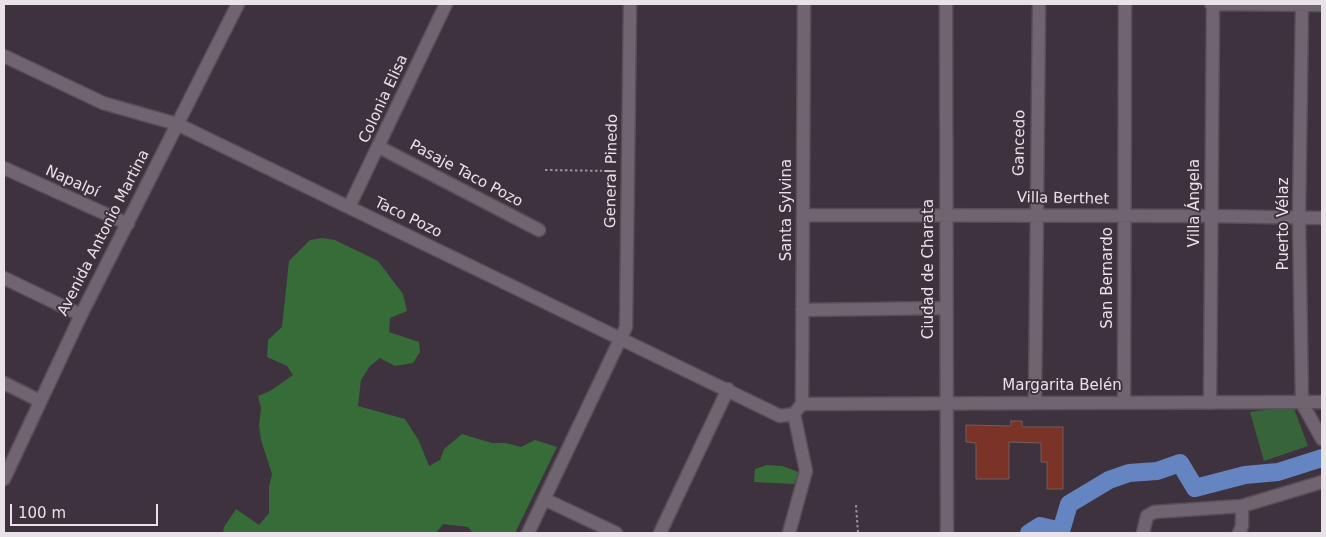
<!DOCTYPE html>
<html>
<head>
<meta charset="utf-8">
<style>
	body { margin:0 }
	#map { position:relative; width:1326px; height:537px; overflow:hidden; background:#3e323e; font-family:"DejaVu Sans",sans-serif }
	canvas { display:block }
	.frame { position:absolute; inset:0; border:5px solid #e9e2e9; pointer-events:none }
	.scale { position:absolute; left:10px; top:504px; width:148px; height:22px; box-sizing:border-box; border:2px solid #e9e2e9; border-top:0; padding-left:6px; font-size:15px; line-height:18px; white-space:nowrap; color:#e9e2e9; -webkit-text-stroke:4px #3e323e; paint-order:stroke }
</style>
</head>
<body>
<div id="map">
<canvas width="1326" height="537"></canvas>
<div class="frame"></div>
<div class="scale">100 m</div>
</div>
<script>
const ctx = document.querySelector('canvas').getContext('2d');
ctx.lineJoin = 'round';
function paint(path, color) { ctx.fillStyle = color; ctx.fill(path, 'evenodd'); }
const poly = rows => new Path2D(rows.map(r => 'M' + r).join(''));
function trace(path, color, width, dash) { ctx.strokeStyle = color; ctx.lineWidth = width; ctx.lineCap = dash ? 'butt' : 'round'; ctx.setLineDash(dash || []); ctx.stroke(path); }
function drawText(font, color, halo, rows, align = 'center') {
  ctx.font = font + ' "DejaVu Sans",sans-serif'; ctx.lineWidth = 4; ctx.setLineDash([]); ctx.textBaseline = 'middle'; ctx.strokeStyle = halo; ctx.fillStyle = color; for (const [text, x, y, turn = 0] of rows) {
    ctx.save(); ctx.translate(x, y); ctx.rotate((+turn || 0) * Math.PI / 180); ctx.textAlign = isNaN(turn) ? turn : align; if (halo) ctx.strokeText(text, 0, 0); ctx.fillText(text, 0, 0); ctx.restore();
  }
}
paint(poly([
	[1293,406,1308,446,1264,461,1250,412]
]), '#386439');
paint(poly([
	[322,238,335,240,378,261,403,294,407,311,390,318,389,332,419,342,420,352,413,363,395,366,380,358,370,366,361,380,358,406,405,419,419,441,429,466,440,460,444,449,462,434,492,443,506,443,521,447,535,440,557,447,515,533,473,533,468,527,443,524,436,533,223,533,224,527,236,509,259,525,269,513,269,487,272,474,261,440,259,425,261,408,258,396,270,391,293,375,287,366,267,357,268,340,282,327,289,261,310,240],
	[767,465,782,466,801,473,794,484,754,482,755,469]
]), '#356c37');
trace(poly([
	[1029,533,1040,526,1061,531,1069,504,1109,480,1129,473,1157,471,1180,463,1195,488,1245,475,1278,472,1322,458]
]), '#6484c2', 18);
const building = poly([
	[1011,421,1022,421,1022,427,1063,427,1063,489,1047,489,1047,462,1041,462,1041,443,1009,442,1009,479,976,479,976,443,966,442,966,425,1011,426,1011,421]
]);
paint(building, '#7a3326');
trace(building, '#725f5b', 1);
const minor = poly([
	[946,4,947,533],
	[1211,4,1322,5],
	[1302,4,1299,218,1302,403,1322,439],
	[4,56,103,103,177,124,780,416,794,414],
	[379,147,539,230],
	[4,168,128,224],
	[349,207,446,4],
	[803,215,1212,216,1322,218],
	[4,278,81,315],
	[802,310,945,308],
	[4,383,40,401],
	[1124,402,1125,4],
	[1035,403,1039,4],
	[1210,403,1213,4],
	[802,404,1322,402],
	[797,410,802,404,804,4],
	[4,479,81,315,238,4],
	[544,499,616,533],
	[528,533,626,327,630,4],
	[660,533,728,389],
	[789,533,806,471,794,414],
	[1143,533,1147,516,1154,512,1242,506,1322,482],
	[1239,533,1242,526,1242,506]
]);
trace(minor, '#584e58', 15);
trace(poly([
	[545,170,616,171],
	[856,505,858,533]
]), '#9b919b', 2, [2.5, 2.5]);
trace(minor, '#716471', 12);
drawText('15px', '#e9e2e9', '#3e323e', [
	["Colonia Elisa",384,99,-65],
	["Gancedo",1020,143,-89],
	["General Pinedo",612,171,-89],
	["Pasaje Taco Pozo",466,174,28],
	["Napalpí",72,182,24],
	["Villa Berthet",1063,199,1],
	["Villa Ángela",1195,203,-90],
	["Santa Sylvina",787,210,-90],
	["Taco Pozo",408,218,26],
	["Puerto Vélaz",1284,224,-90],
	["Avenida Antonio Martina",104,233,-63],
	["Ciudad de Charata",929,269,-90],
	["San Bernardo",1108,278,-90],
	["Margarita Belén",1062,386]
]);
</script>
</body>
</html>
